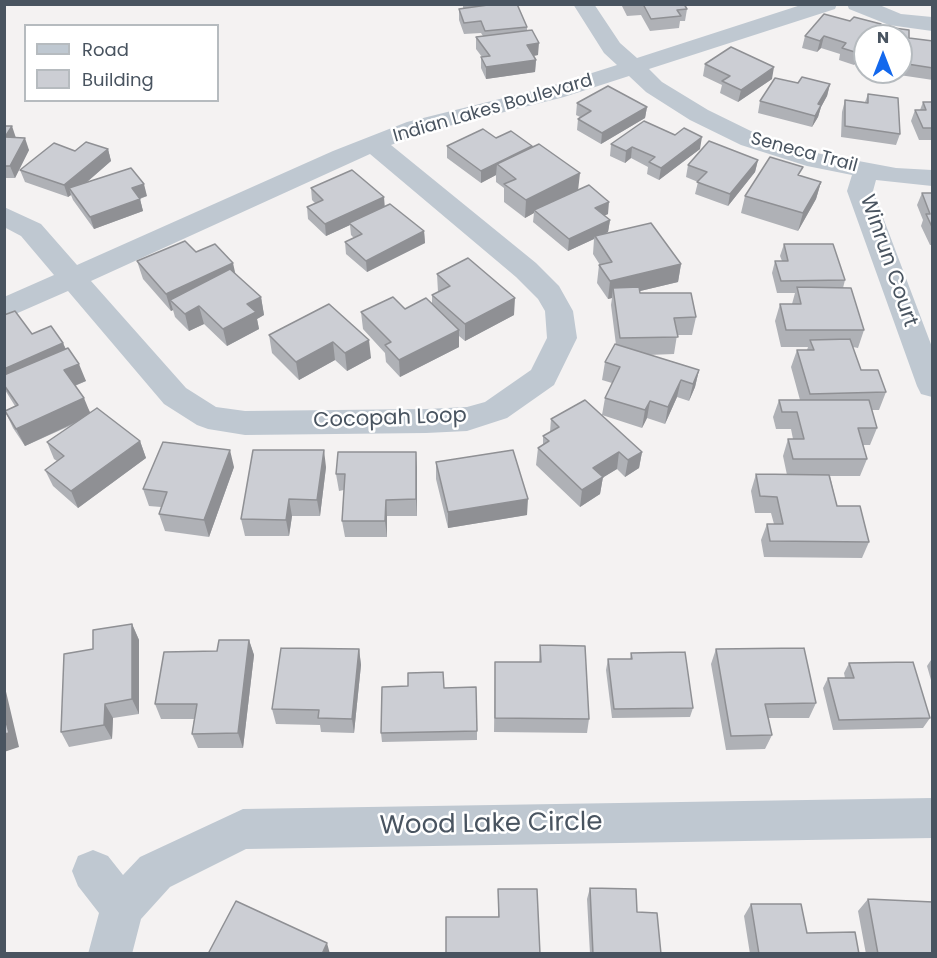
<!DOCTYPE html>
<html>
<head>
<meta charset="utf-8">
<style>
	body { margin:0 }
	#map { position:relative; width:937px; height:958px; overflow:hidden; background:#f4f2f2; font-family:Poppins,sans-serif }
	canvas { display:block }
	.frame { position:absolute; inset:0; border:6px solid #495460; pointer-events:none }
	.legend { position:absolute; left:24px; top:24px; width:195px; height:78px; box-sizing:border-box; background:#fff; border:2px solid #b6bbbf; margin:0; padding:8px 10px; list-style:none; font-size:18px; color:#495460 }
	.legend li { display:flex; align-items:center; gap:12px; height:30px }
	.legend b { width:30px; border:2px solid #b6bbbf }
	.north { position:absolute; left:853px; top:24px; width:60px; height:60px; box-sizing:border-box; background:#fff; border:2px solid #b6bbbf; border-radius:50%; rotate:0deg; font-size:16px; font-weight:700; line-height:24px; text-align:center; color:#495460 }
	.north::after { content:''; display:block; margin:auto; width:21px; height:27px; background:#1368ed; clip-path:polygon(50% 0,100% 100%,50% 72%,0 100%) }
</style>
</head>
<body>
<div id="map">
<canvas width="937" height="958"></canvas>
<div class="frame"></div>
<ul class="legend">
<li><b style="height:8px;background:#bfc8d1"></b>Road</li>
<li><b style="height:16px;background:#ccced4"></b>Building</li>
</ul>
<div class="north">N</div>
</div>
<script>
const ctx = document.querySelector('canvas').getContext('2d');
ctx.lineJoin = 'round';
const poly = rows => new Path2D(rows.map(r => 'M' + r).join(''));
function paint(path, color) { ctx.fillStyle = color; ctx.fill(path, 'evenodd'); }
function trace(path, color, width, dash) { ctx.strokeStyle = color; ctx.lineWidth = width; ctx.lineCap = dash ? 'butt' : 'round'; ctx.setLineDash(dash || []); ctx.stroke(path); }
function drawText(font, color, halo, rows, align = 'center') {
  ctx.font = font + ' Poppins,sans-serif'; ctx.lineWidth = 5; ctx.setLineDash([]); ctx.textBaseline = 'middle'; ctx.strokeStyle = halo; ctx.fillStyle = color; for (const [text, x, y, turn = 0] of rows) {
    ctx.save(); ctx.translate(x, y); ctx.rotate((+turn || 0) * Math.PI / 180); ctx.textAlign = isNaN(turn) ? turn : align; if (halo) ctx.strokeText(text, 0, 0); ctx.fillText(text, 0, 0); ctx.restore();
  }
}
paint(poly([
	[573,4,594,4,620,43,637,58,804,4,837,4,835,9,649,69,662,82,708,110,759,135,821,154,896,168,932,170,932,186,876,180,873,191,932,347,932,397,921,394,917,386,847,191,852,175,807,166,741,145,690,120,646,92,629,76,564,97,425,132,391,145,536,263,559,286,573,311,577,338,554,385,507,418,467,431,426,433,245,435,208,429,197,425,164,404,68,291,4,319,4,297,54,275,21,236,4,227,4,207,41,224,77,265,333,151,407,122,548,87,617,65,604,53,573,4],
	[370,154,516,277,538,299,545,311,547,338,531,370,485,402,467,407,426,409,245,411,216,407,186,388,91,281,370,154],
	[847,4,877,4,901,14,932,17,932,31,889,25,849,9,847,4],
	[932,798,932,838,246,849,170,887,141,919,132,954,88,954,99,913,78,886,72,871,78,856,93,850,108,856,123,875,140,857,243,809,932,798]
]), '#bfc8d1');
paint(poly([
	[463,4,517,4,527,27,527,31,538,55,533,56,536,60,535,72,486,79,481,68,481,57,482,57,476,49,476,37,483,36,481,33,464,34,459,20,459,9,463,8],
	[621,4,684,4,687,9,685,21,680,21,679,28,650,31,641,15,627,16],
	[850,21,881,24,877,36,865,36,865,51,854,65,839,60,840,54,821,48,817,52,802,48,805,36],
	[886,27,909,38,933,41,933,80,879,72,901,72,901,36,883,36],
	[705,64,772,79,738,102,720,93,722,85,703,76],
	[798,83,830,84,827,96,821,107,818,117,812,127,758,113,760,101],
	[868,94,900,134,896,145,841,137,842,112,845,100,865,102],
	[923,102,933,102,933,140,919,140,911,121,915,110,920,110],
	[577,103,647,107,645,118,601,144,577,130,578,119,580,117,576,115],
	[4,126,29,150,15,178,4,178],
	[496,138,532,146,532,148,578,190,608,214,604,216,610,220,608,232,604,234,681,264,678,282,640,291,640,293,696,317,692,335,677,335,674,354,648,355,699,370,695,387,689,401,677,397,665,424,647,418,642,428,602,415,605,398,612,383,602,380,605,362,616,345,611,305,612,298,608,299,597,283,599,265,600,265,593,254,594,239,568,251,533,222,534,213,525,218,504,202,504,188,496,182,496,175,481,183,447,158,447,146],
	[611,144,700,149,659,180,647,174,648,167,631,158,625,163,610,156],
	[108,149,111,161,86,183,147,196,140,199,143,211,94,229,73,200,71,195,68,197,25,182,20,170,75,151],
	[758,160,755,172,728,206,695,194,698,182,686,177,688,165],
	[800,176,821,182,816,199,798,231,741,213,745,196],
	[311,188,384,197,384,206,424,231,425,243,367,272,346,254,345,242,354,238,351,235,350,225,326,236,308,219,307,207,315,203,312,200],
	[922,193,933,193,933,245,930,245,921,226,923,220,917,205],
	[784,244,845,280,843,288,864,330,858,348,853,347,861,370,886,392,879,410,872,410,877,428,870,445,863,445,867,459,860,476,830,476,837,506,869,542,862,558,764,557,761,540,767,524,774,524,771,513,755,513,751,491,756,474,787,475,783,456,788,439,793,439,791,429,776,429,773,417,779,400,800,400,791,367,797,350,807,350,808,347,781,347,775,321,780,304,792,304,795,293,777,293,772,273,775,261,782,261,780,256],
	[196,252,236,275,261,297,264,315,257,319,259,329,227,346,204,324,189,331,175,317,173,310,171,311,143,279,137,261],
	[437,274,514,315,465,341,459,336,459,347,400,377,386,362,385,353,363,329,361,312,405,309,432,304,432,295,438,292],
	[329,304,371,358,347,371,335,360,299,380,272,353,269,335],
	[4,315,32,334,63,343,66,349,86,381,75,386,90,412,140,441,146,458,78,508,53,486,45,470,57,461,54,459,47,442,74,424,25,446,13,428,5,411,15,406,5,390,4,390],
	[551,419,642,452,639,468,625,477,617,469,603,477,600,494,580,507,536,465,538,448,543,445,543,436,550,432],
	[436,462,527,515,448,528,436,479],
	[234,467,209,537,165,531,159,514,161,507,149,506,143,489],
	[326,467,320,516,292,516,289,536,245,536,241,519],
	[417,468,417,516,387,516,387,537,345,537,342,521,344,490,339,491,336,474],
	[132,624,139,640,139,714,113,718,112,739,69,747,61,732,93,649],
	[249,640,254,655,243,748,198,748,192,734,194,719,161,719,155,704],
	[540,645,589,719,587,733,494,732,495,662,539,662],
	[359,649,361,665,354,733,321,732,320,725,276,724,272,709],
	[716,649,816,703,809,718,768,718,772,735,765,749,726,750,711,664],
	[631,653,693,708,690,717,612,718,606,670,608,659,630,659],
	[933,657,933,687,927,666],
	[849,663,930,718,923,728,833,730,823,688,828,678,845,678,844,673],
	[444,688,477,731,477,740,382,742,381,733],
	[590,888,637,912,661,954,590,954,587,899],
	[498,889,540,954,498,917],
	[868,899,933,954,866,954,858,911],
	[751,904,807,933,859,954,750,954,744,916]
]), '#afb1b6');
paint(poly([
	[881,24,877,36,871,36],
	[824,36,821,48,817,52,820,41],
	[539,43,538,55,527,57,527,45],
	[865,44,865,51,854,65,858,53],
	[536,60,535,72,486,79,486,67],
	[774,67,772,79,738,102,741,90],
	[830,84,827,96,821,107,818,117,812,127,818,104],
	[647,107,645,118,601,144,602,133],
	[12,126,16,138,5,137],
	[702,137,700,149,659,180,661,168],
	[25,138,29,150,15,178,10,166],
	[532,146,531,158,497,164,496,175,481,183,481,171],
	[632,147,631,158,625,163,626,151],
	[108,149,111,161,73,194,69,188,71,195,68,197,64,185],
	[758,160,755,172,728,206,730,194],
	[580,173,578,191,534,210,534,213,525,218,526,200],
	[821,182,816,199,798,231,803,213],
	[144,184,147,196,135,200,132,188],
	[384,197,385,209,349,223,350,225,326,236,325,224],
	[140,199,143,211,94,229,90,217],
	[609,202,608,214,594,220,595,208],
	[610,220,608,232,596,238,595,236,594,239,568,251,569,239],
	[424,231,425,243,367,272,366,261],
	[233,263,237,281,170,300,173,310,171,311,166,294],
	[681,264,678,282,615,297,613,288,612,298,608,299,610,281],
	[261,297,264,315,257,319,259,329,227,346,223,329,247,304],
	[515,298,514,315,465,341,465,324],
	[199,306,204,324,189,331,185,314],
	[459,330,459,347,400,377,399,360],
	[369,340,371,358,347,371,345,353],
	[333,342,335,360,299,380,296,362],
	[63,343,70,360,4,385,4,369],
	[79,364,86,381,71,387,64,370],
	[699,370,695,387,689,401,693,384],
	[681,380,677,397,665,424,668,407],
	[84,398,91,415,25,446,16,429],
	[650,401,647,418,642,428,645,410],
	[140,441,146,458,78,508,71,491],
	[230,450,234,467,209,537,204,520],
	[324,450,326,467,320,516,317,500],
	[416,452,417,468,417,516,416,499],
	[619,452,617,469,591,485,593,468],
	[642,452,639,468,625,477,628,460],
	[603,477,600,494,580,507,582,490],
	[289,499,292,516,289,536,286,520],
	[528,499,527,515,448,528,448,512],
	[386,500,387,516,387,537,385,521],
	[132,624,139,640,139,714,132,699],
	[249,640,254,655,243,748,238,733],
	[359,649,361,665,354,733,352,719],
	[4,683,19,747,4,752],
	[105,704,113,718,112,739,104,725],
	[327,943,330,954,322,954]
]), '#8f9094');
const building = poly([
	[495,4,517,4,527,27,485,31,481,21,464,23,459,9,495,4],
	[643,4,684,4,687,9,677,10,681,16,651,19,643,4],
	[824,14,850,21,854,17,881,24,871,36,865,36,865,44,858,53,842,48,846,43,824,36,820,41,805,36,824,14],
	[886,27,909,30,909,38,933,41,933,68,901,63,901,36,885,36,886,27],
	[532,30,539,43,527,45,536,60,486,67,481,57,490,56,476,37,532,30],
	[731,47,774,67,741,90,722,81,730,76,705,64,731,47],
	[802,77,830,84,818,104,821,105,815,116,760,101,775,78,798,83,802,77],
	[608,86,647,107,602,133,578,119,591,111,577,103,608,86],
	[868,94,898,98,900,134,845,126,845,100,868,103,868,94],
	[923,102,933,102,933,128,923,128,915,110,926,110,923,102],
	[644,121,675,135,684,128,702,137,661,168,649,162,655,157,632,147,626,151,611,144,644,121],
	[4,126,12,126,5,137,25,138,10,166,4,166,4,126],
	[483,129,496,138,511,131,532,146,481,171,447,146,483,129],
	[709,141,758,160,730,194,697,182,707,172,688,165,709,141],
	[86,142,108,149,64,185,20,170,54,143,75,151,86,142],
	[539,144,580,173,526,200,504,184,516,179,497,164,539,144],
	[770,157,803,167,798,175,821,182,803,213,745,196,770,157],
	[131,168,144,184,132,188,140,199,90,217,69,188,131,168],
	[352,170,384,197,325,224,307,207,323,200,311,188,352,170],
	[589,185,609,202,595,208,610,220,569,239,534,210,589,185],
	[922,193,933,193,933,229,926,214,930,214,922,193],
	[390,204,424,231,366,261,345,242,362,234,349,223,390,204],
	[651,223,681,264,610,281,599,265,612,262,595,236,651,223],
	[185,241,196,252,215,244,233,263,166,294,137,261,185,241],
	[784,244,833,244,845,280,781,281,775,261,788,261,784,244],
	[468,258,515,298,465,324,432,295,450,286,437,274,468,258],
	[230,269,261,297,247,304,256,312,223,329,199,306,185,314,170,300,230,269],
	[639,287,640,293,691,293,696,317,674,318,678,337,620,338,613,288,639,287],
	[797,287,851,288,864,330,786,330,780,304,801,304,797,287],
	[393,297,405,309,426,298,459,330,399,360,385,345,391,342,361,312,393,297],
	[329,304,369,340,345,353,333,342,296,362,269,335,329,304],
	[15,311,32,334,51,326,63,343,4,369,4,315,15,311],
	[850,339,861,370,878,370,886,392,810,394,797,350,814,350,810,340,850,339],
	[615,344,699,370,693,384,681,380,668,407,650,401,645,410,605,398,620,367,605,362,615,344],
	[68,348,79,364,64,370,84,398,16,429,5,411,18,405,4,385,4,375,68,348],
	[585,400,642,452,628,460,619,452,593,468,603,477,582,490,538,448,549,441,543,436,559,427,551,419,585,400],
	[779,400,869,400,877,428,858,428,867,459,793,459,788,439,804,439,797,412,782,412,779,400],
	[97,408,140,441,71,491,45,470,64,456,47,442,97,408],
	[163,442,230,450,204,520,159,514,167,492,143,489,163,442],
	[253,450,324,450,317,500,289,499,286,520,241,519,253,450],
	[513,450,528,499,448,512,436,462,513,450],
	[338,452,416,452,416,499,386,500,385,521,342,521,345,474,336,474,338,452],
	[756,474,829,475,837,506,860,506,869,542,770,541,767,524,783,524,777,497,760,496,756,474],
	[132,624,132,699,105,704,104,725,61,732,64,654,93,649,93,630,132,624],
	[219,640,249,640,238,733,192,734,197,704,155,704,164,652,217,651,219,640],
	[540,645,585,646,589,719,495,718,495,662,541,662,540,645],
	[281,648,359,649,352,719,318,718,319,710,272,709,281,648],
	[804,648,816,703,765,704,772,735,731,736,716,649,804,648],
	[685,652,693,708,614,709,608,659,632,659,631,653,685,652],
	[913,662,930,718,839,720,828,678,854,678,849,663,913,662],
	[443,672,444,688,476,687,477,731,381,733,382,687,408,686,408,673,443,672],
	[4,714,9,733,4,734,4,714],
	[590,888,636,889,637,912,657,913,661,954,593,954,590,888],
	[498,889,537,889,540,954,446,954,446,917,499,917,498,889],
	[868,899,933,902,933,954,878,954,868,899],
	[236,901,327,943,322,954,211,954,209,952,236,901],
	[751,904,801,904,807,933,855,932,859,954,759,954,751,904]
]);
paint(building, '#ccced4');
trace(building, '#8f9094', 1.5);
drawText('18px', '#495460', '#fff', [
	["Indian Lakes Boulevard",493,109,-16],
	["Seneca Trail",804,153,15]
]);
drawText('21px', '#495460', '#fff', [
	["Winrun Court",888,261,71],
	["Cocopah Loop",390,419,-2]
]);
drawText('26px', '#495460', '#fff', [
	["Wood Lake Circle",491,825,-1]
]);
</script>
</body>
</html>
